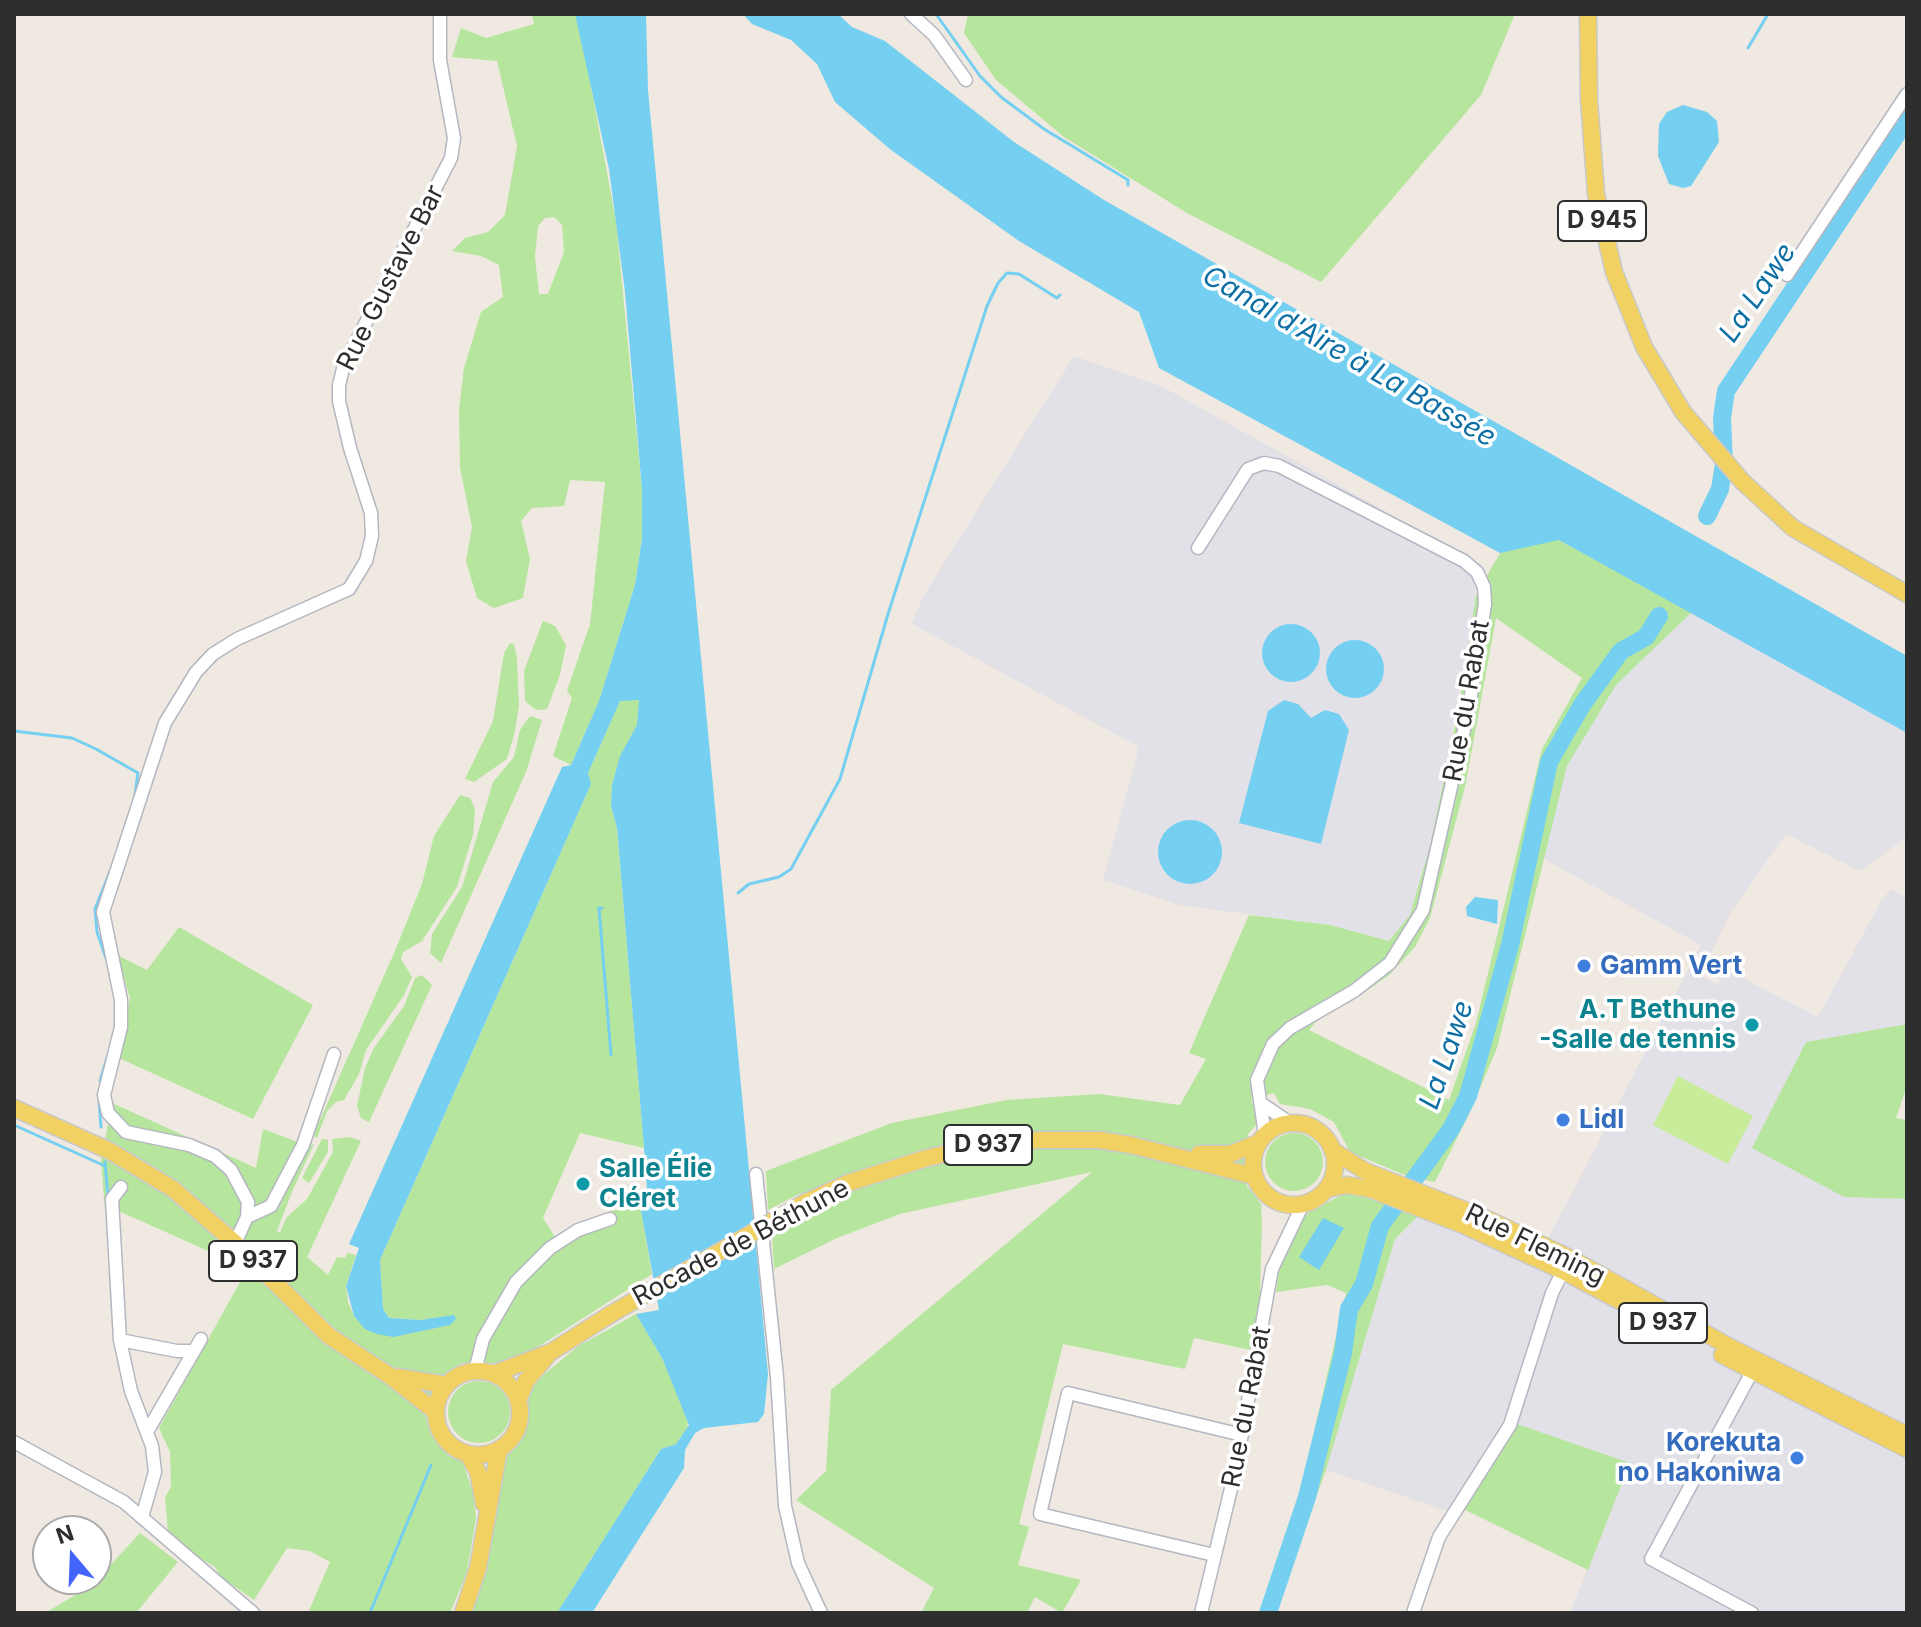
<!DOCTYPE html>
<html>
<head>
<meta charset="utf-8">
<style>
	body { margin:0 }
	#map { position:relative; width:1921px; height:1627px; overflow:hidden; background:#efe9e1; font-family:Inter,sans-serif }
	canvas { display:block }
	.frame { position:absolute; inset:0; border:16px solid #2e2e2e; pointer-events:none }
	.north { position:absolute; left:32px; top:1515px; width:80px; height:80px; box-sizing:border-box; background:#fff; border:2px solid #ababab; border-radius:50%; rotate:341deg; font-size:22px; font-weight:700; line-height:32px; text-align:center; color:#2e2e2e }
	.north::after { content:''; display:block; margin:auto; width:28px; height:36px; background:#4264fb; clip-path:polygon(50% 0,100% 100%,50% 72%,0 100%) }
</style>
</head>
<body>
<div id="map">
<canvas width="1921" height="1627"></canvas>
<div class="frame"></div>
<div class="north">N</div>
</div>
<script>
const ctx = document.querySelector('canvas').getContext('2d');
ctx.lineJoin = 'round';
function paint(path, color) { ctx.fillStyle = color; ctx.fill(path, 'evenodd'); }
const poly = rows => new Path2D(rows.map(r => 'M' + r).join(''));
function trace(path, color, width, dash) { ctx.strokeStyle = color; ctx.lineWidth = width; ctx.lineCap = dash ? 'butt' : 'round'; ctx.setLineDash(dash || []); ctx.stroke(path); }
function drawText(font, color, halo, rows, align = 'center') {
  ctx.font = font + ' Inter,sans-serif'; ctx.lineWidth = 7; ctx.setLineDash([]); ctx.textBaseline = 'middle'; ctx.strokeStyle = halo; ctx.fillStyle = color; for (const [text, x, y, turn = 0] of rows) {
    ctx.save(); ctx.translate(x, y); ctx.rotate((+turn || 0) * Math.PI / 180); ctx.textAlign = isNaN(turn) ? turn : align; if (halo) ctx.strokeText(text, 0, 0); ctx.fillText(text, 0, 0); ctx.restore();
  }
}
paint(poly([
	[1074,356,1163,387,1482,565,1476,576,1474,617,1430,846,1410,915,1390,941,1330,925,1180,905,1103,880,1139,747,912,624,922,598],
	[1692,612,1907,733,1907,837,1860,871,1786,834,1731,912,1700,975,1717,985,1725,969,1818,1017,1881,901,1891,889,1907,898,1907,1024,1806,1042,1844,1197,1907,1199,1907,1613,1570,1613,1630,1463,1444,1510,1326,1470,1395,1239,1419,1215,1547,1256,1550,1235,1701,945,1544,859,1567,766,1594,719,1616,685]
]), '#e3e1e8');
paint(poly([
	[532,14,575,14,580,27,616,221,642,490,642,538,635,585,599,701,571,765,553,756,572,698,567,691,590,624,605,482,570,480,564,506,532,508,521,521,530,559,523,598,494,608,477,598,466,561,472,527,460,468,459,409,464,368,481,312,503,297,499,265,481,256,452,251,465,238,488,232,505,215,517,146,497,61,452,57,461,28,486,38,534,24],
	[554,217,562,225,564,252,548,294,539,294,535,257,538,226,545,218],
	[968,14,1515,14,1481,95,1321,282,1187,213,1064,137,996,80,964,33],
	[1549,540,1559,540,1692,612,1616,685,1567,766,1497,1048,1469,1114,1435,1182,1407,1176,1350,1152,1334,1122,1310,1109,1280,1104,1274,1093,1251,1099,1258,1123,1248,1134,1247,1186,1261,1204,1262,1221,1260,1294,1251,1350,1194,1338,1185,1369,1063,1344,1019,1524,1029,1527,1018,1565,1081,1580,1062,1613,1035,1597,1027,1613,921,1613,934,1588,796,1500,826,1471,831,1390,1092,1172,900,1214,837,1238,774,1269,772,1237,810,1216,801,1193,768,1210,766,1171,892,1123,1007,1100,1099,1094,1180,1105,1206,1059,1189,1053,1249,915,1330,925,1389,941,1410,915,1430,846,1459,705,1476,595,1500,553],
	[1496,618,1582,678,1542,749,1476,1023,1449,1100,1309,1030,1320,1017,1352,1001,1389,975,1415,947,1430,918,1465,787],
	[543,621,555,626,566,645,560,675,547,709,536,710,525,701,524,671],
	[510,643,514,644,517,659,519,705,515,731,507,759,474,782,465,779,493,721,504,653],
	[634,698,639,700,641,710,637,725,620,757,612,785,611,806,617,828,644,1148,580,1133,543,1218,555,1237,611,1211,640,1205,652,1274,527,1354,503,1363,462,1363,437,1378,426,1414,427,1422,434,1439,449,1456,463,1462,473,1493,476,1518,467,1572,450,1613,308,1613,330,1562,310,1551,287,1548,254,1600,221,1577,215,1567,186,1550,168,1532,165,1498,171,1486,170,1452,159,1428,245,1273,235,1263,121,1212,105,1211,101,1161,112,1103,256,1168,263,1129,309,1146,314,1144,292,1192,277,1231,280,1233,286,1218,307,1199,333,1152,332,1139,350,1137,361,1141,307,1257,328,1275,337,1257,345,1258,347,1253,356,1255,346,1286,348,1302,354,1316,377,1334,454,1316,420,1320,389,1318,383,1309,380,1260,591,784,588,773,620,700],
	[530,716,542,720,526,772,441,963,430,953,432,934,462,887,493,782,514,757,520,730],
	[460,795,470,798,475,809,473,835,457,887,422,941,403,952,401,959,412,977,404,995,366,1050,359,1074,344,1100,336,1102,327,1111,317,1138,313,1136,395,951,422,884,434,836],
	[179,927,313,1005,253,1119,119,1058,130,998,117,955,147,970],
	[422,975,432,985,369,1122,361,1118,357,1106,365,1068,374,1048,404,1006,415,978],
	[1907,1024,1907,1086,1896,1118,1907,1120,1907,1199,1844,1197,1752,1148,1806,1042],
	'1265 1162a29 29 0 1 1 58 0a29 29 0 1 1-58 0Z',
	[322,1139,328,1140,328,1152,309,1183,302,1178],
	[1348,1192,1419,1215,1395,1239,1326,1470,1300,1541,1286,1534,1298,1501,1346,1293,1327,1285,1276,1292,1280,1266,1296,1228,1310,1211],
	[636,1314,662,1358,688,1420,687,1429,676,1444,661,1449,557,1613,470,1613,485,1575,501,1466,525,1426,530,1386,577,1347],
	'448 1412a31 31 0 1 1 62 0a31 31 0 1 1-62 0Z',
	[1517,1424,1630,1463,1588,1570,1461,1508],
	[140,1533,178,1562,136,1613,45,1613,92,1585]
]), '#b6e59e');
paint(poly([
	[1678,1076,1753,1116,1728,1164,1653,1125]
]), '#c9ec9a');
paint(poly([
	[575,14,646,14,648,90,768,1374,764,1414,758,1422,704,1428,695,1433,685,1450,684,1468,592,1613,557,1613,661,1449,676,1444,689,1425,662,1358,636,1314,659,1310,640,1205,648,1203,644,1148,617,828,611,806,612,785,620,756,637,725,639,700,620,701,588,773,591,784,380,1260,383,1309,389,1318,420,1320,454,1315,456,1319,450,1325,393,1337,377,1334,365,1329,354,1316,346,1286,359,1248,349,1244,562,767,571,765,599,701,635,585,642,538,642,490,625,292,609,169],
	[743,14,838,14,852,27,885,41,1014,142,1104,200,1907,656,1907,733,1559,540,1500,553,1159,368,1139,312,1019,241,891,150,835,102,817,64,791,40,752,24],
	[1683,105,1707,112,1717,121,1719,142,1691,186,1683,188,1669,184,1658,156,1659,124,1667,112],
	'1262 653a29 29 0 1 1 58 0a29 29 0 1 1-58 0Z',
	'1326 669a29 29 0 1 1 58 0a29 29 0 1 1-58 0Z',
	[1284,700,1298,704,1311,718,1325,710,1339,714,1349,730,1321,844,1239,823,1268,711],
	'1158 852a32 32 0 1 1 64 0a32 32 0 1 1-64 0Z',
	[1475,897,1498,900,1497,924,1467,916,1466,907],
	[1323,1218,1344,1228,1319,1270,1299,1257]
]), '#75cff0');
trace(poly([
	[936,14,980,76,1001,97,1044,129,1128,180,1128,185],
	[1748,48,1768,14],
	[14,731,72,738,96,749,138,773,135,795],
	[738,893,749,884,779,877,791,869,840,779,888,614,987,306,998,283,1007,273,1019,274,1057,298,1060,295],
	[602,908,599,908,611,1055],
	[107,961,97,932,95,909,111,869],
	[100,1081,107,1058],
	[99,1101,101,1127],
	[14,1125,105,1166],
	[105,1162,108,1198],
	[370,1613,431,1465]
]), '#75cff0', 3);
trace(poly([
	[1707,516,1720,489,1724,464,1722,418,1726,391,1907,119],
	[1268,1613,1307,1497,1343,1353,1349,1309,1364,1284,1380,1226,1451,1129,1468,1096,1510,945,1549,762,1582,705,1621,651,1646,637,1659,616]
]), '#75cff0', 18);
const minor = poly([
	[911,14,934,35,966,80],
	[1787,275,1907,94],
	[1198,548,1248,469,1264,463,1279,466,1464,561,1477,572,1484,587,1485,604,1469,708,1423,910,1390,963,1354,991,1290,1028,1273,1044,1257,1080,1265,1135],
	[1262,1104,1290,1123],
	[756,1174,777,1377,785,1506,798,1563,821,1613],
	[121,1187,112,1199,120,1340,131,1391,152,1446,155,1472,142,1517],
	[247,1217,271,1206,303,1145,334,1054],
	[235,1243,247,1217,248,1202,231,1170,215,1156,189,1145,126,1132,108,1113,104,1095,121,1027,121,1000,103,912,165,723,196,672,213,654,237,639,349,589,366,561,372,536,371,513,350,448,339,401,339,385,344,365,451,158,454,138,440,60,440,14],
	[120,1340,177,1351,193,1351],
	[475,1371,483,1339,516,1282,550,1248,578,1230,610,1219],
	[147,1432,201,1339],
	[14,1442,124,1502,253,1613],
	[1214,1555,1040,1514,1068,1393,1242,1435],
	[1201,1613,1235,1472,1272,1269,1303,1204],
	[1413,1613,1439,1537,1510,1425,1552,1293,1563,1271],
	[1752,1613,1651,1559,1753,1370]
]);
const major = poly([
	[1588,14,1589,99,1596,194,1614,272,1644,347,1683,412,1743,482,1793,528,1907,594],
	[14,1108,110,1151,173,1189,235,1243,329,1336,390,1376,436,1412],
	'1253 1164a41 41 0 1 1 82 0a41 41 0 1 1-82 0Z',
	[1332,1150,1365,1171,1485,1218,1572,1259,1730,1347,1907,1435],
	[1199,1154,1230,1154,1258,1143],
	[1327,1189,1347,1185,1370,1189,1463,1225,1563,1271,1677,1331],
	[806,1202,848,1183,927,1158,969,1148,1038,1140,1099,1140,1131,1145,1254,1176],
	[1722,1355,1907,1449],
	'436 1413a42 42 0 1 1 84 0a42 42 0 1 1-84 0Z',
	[493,1374,551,1352,611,1314],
	[397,1377,447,1385],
	[518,1401,526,1381,547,1356],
	[468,1454,478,1472,484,1504],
	[463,1613,478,1568,499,1449]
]);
trace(minor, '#b4b7c1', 15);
trace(major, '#c9c9c9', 19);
trace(minor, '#fff', 12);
trace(major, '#f2d163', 16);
const majorBridge = poly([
	[611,1314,806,1202]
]);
trace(majorBridge, '#c9c9c9', 19, []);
trace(majorBridge, '#f2d163', 16);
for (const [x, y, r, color] of [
	[1584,966,8,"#3f7fe0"],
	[1752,1025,8,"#0f9aa8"],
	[1563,1120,8,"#3f7fe0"],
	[583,1184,8,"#0f9aa8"],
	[1797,1458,8,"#3f7fe0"]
]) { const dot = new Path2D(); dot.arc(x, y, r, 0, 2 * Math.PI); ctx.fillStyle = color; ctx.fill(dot); trace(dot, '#fff', 3); }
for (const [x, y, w] of [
	[1602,221,88],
	[988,1145,88],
	[253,1261,88],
	[1663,1323,88]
]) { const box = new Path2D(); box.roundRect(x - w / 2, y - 20, w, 40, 6); ctx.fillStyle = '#fff'; ctx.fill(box); trace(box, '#2e2e2e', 2); }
drawText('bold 24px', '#2e2e2e', null, [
	["D 945",1602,221],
	["D 937",988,1145],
	["D 937",253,1261],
	["D 937",1663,1323]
]);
drawText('26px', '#2e2e2e', '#fff', [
	["Rue Gustave Bar",391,278,-63],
	["Rue du Rabat",1467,701,-80],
	["Rocade de Béthune",741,1243,-28],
	["Rue Fleming",1535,1245,26],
	["Rue du Rabat",1247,1407,-79]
]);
drawText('bold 26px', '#366cbe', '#fff', [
	["Gamm Vert",1600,966],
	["Lidl",1579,1120],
	["Korekuta",1781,1443,"right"],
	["no Hakoniwa",1781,1473,"right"]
], 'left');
drawText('bold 26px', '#0d838f', '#fff', [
	["A.T Bethune",1736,1010],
	["-Salle de tennis",1736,1040],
	["Salle Élie",599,1169,"left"],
	["Cléret",599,1199,"left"]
], 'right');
drawText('italic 28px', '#0d6fa3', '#fff', [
	["La Lawe",1758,293,-56],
	["Canal d'Aire à La Bassée",1349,357,30],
	["La Lawe",1447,1055,-71]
]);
</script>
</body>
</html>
